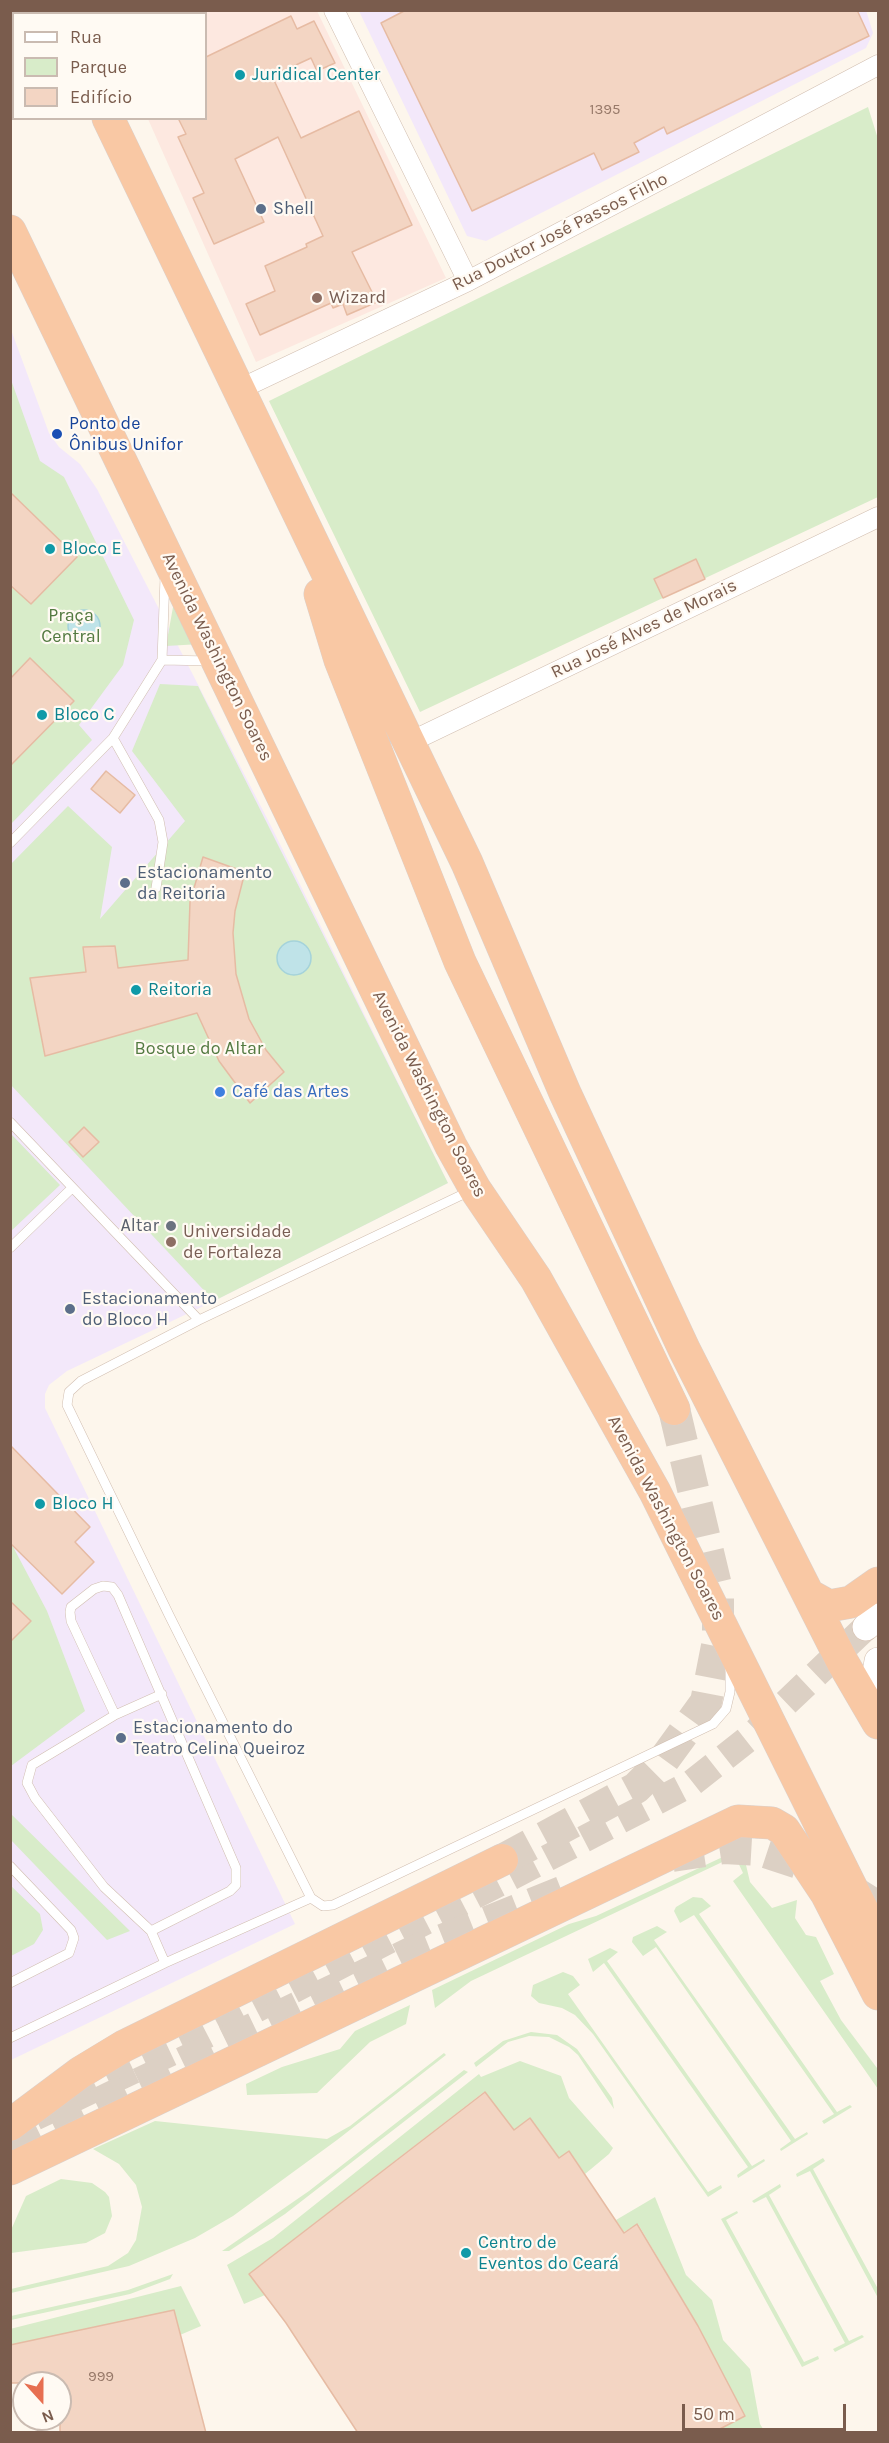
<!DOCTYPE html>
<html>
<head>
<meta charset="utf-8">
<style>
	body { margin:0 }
	#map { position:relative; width:889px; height:2443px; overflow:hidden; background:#fdf6ec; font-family:Karla,sans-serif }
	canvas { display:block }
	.frame { position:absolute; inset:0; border:12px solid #7a5c4d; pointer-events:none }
	.legend { position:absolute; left:12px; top:12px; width:195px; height:108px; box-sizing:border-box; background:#fffaf3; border:2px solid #cabbb1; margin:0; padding:8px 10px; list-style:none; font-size:18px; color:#7a5c4d }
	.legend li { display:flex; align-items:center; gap:12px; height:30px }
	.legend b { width:30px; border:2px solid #cabbb1 }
	.north { position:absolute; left:12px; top:2371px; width:60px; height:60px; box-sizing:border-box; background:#fffaf3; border:2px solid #cabbb1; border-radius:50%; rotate:159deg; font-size:16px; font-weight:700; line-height:24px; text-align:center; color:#7a5c4d }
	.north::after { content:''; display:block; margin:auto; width:21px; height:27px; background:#e76f51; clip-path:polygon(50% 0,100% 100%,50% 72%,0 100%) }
	.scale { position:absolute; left:682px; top:2404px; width:164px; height:27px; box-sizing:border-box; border:3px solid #7a5c4d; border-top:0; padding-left:8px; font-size:18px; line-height:21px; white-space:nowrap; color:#7a5c4d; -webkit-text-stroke:4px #fffaf3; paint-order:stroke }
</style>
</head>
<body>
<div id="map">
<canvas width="889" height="2443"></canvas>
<div class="frame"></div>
<ul class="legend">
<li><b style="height:8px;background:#fff"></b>Rua</li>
<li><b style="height:16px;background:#d8ecc9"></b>Parque</li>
<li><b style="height:16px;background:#f3d5c3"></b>Edifício</li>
</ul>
<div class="north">N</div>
<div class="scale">50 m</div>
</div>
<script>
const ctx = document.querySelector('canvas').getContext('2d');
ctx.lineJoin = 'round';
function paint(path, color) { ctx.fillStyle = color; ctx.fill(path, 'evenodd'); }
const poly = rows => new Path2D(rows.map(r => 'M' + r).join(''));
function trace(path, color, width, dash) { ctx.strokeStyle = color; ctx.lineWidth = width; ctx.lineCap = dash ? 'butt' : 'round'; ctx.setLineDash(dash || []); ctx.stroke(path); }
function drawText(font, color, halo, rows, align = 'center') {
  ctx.font = font + ' Karla,sans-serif'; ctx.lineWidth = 4.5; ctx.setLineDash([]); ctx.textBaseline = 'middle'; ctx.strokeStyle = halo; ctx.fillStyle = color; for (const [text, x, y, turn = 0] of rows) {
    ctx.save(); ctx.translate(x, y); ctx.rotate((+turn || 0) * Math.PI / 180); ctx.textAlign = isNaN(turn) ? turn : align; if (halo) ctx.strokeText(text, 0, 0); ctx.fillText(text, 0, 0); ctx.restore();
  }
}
paint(poly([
	[177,10,317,11,446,278,256,362,148,119,206,118,206,14,170,13]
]), '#fde8e0');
paint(poly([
	[866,10,873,33,866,48,486,241,467,236,359,11],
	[10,327,49,433,59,447,80,464,97,489,270,824,448,1183,214,1301,67,1371,49,1385,45,1394,45,1408,295,1924,11,2060]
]), '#f3e8fa');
paint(poly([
	[868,107,878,139,878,497,420,712,269,401],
	[10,377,40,461,64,477,134,620,123,665,79,725,92,740,11,824],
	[175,596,201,644,166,646],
	[160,684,198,686,448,1183,214,1301,11,1085,11,864,68,806,112,847,100,919,185,821,132,751],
	[11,1134,60,1185,11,1231],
	[10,1541,47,1611,85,1711,11,1766],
	[11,1814,130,1931,107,1940,11,1840],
	[742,1848,750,1882,772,1908,797,1900,795,1918,806,1935,816,1937,834,1974,820,1981,841,2020,877,2068,878,2089,733,1881,743,1873,735,1856,471,1981,435,2008,432,1990,569,1924,596,1916],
	[10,1885,40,1914,43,1930,34,1944,11,1956],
	[693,1897,702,1898,711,1906,699,1914,837,2112,850,2105,852,2107,824,2124,822,2121,834,2114,694,1915,680,1923,674,1911,676,1907],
	[657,1926,667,1932,654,1940,795,2139,807,2132,808,2134,781,2151,780,2149,791,2141,656,1947,643,1956,632,1942,633,1937],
	[610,1948,618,1952,607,1961,752,2166,764,2159,765,2161,738,2178,737,2175,748,2167,604,1963,593,1972,588,1959],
	[563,1972,573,1976,580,1985,568,1994,708,2192,721,2185,722,2188,708,2197,593,2034,575,2015,562,2008,539,2003,531,1996,533,1985],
	[410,2005,406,2024,370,2042,317,2093,247,2095,246,2084,282,2067,340,2049,355,2031],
	[531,2032,557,2035,577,2049,612,2098,614,2109,578,2055,569,2047,549,2037,529,2036,508,2042,476,2067,474,2063,503,2041],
	[444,2053,446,2055,337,2140,233,2216,195,2238,129,2266,11,2293,11,2289,108,2266,128,2253,136,2240,142,2207,136,2185,119,2164,93,2149,155,2121,327,2139,350,2126],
	[520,2061,561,2076,569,2098,613,2148,609,2154,585,2174,569,2151,559,2158,530,2118,514,2130,484,2092,249,2274,265,2295,244,2304,227,2265,273,2238,479,2074,481,2077],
	[464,2070,468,2072,285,2214,229,2251,222,2251,309,2191],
	[823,2158,825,2161,813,2169,878,2289,878,2298,810,2171,797,2177,796,2174],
	[61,2179,92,2183,105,2192,109,2197,112,2216,105,2233,86,2243,11,2253,11,2230,26,2196],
	[780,2184,781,2187,769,2195,849,2341,862,2335,864,2337,835,2352,833,2349,845,2343,766,2197,754,2203,752,2201],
	[655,2197,686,2275,712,2300,723,2340,750,2369,760,2424,765,2432,717,2432,716,2430,744,2415,698,2326,638,2224,624,2232,616,2220],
	[737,2211,738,2213,726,2220,804,2362,818,2356,819,2359,802,2367,721,2219],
	[173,2274,170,2279,130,2294,11,2320,11,2316,128,2290],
	[181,2286,201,2326,180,2335,174,2310,11,2345,10,2329]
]), '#d8ecc9');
const water = poly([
	'68 626a16 16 0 1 1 32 0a16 16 0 1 1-32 0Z',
	'277 958a17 17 0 1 1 34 0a17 17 0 1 1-34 0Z'
]);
paint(water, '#bfe3e8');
trace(water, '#a5d3da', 1.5);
const building = poly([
	[406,10,857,10,869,36,667,134,664,127,634,143,639,152,602,170,594,153,472,211,381,23,406,10],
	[291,16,297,29,314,21,335,63,317,71,311,58,272,76,301,138,359,111,412,225,352,252,377,302,347,315,343,304,333,308,331,303,260,335,246,304,275,291,265,266,307,247,306,244,323,236,278,137,235,159,264,222,214,244,193,198,204,193,178,137,186,134,178,118,206,118,206,57,291,16],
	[10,492,77,557,31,604,10,585,10,492],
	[696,559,705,579,663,598,654,579,696,559],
	[30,658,74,701,10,766,10,679,30,658],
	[106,771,135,795,120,813,91,789,106,771],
	[203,857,245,872,235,911,233,933,236,974,249,1019,266,1050,284,1072,250,1103,219,1061,197,1013,45,1056,30,978,86,972,83,947,115,946,118,968,188,960,190,902,203,857],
	[84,1127,99,1142,83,1157,69,1142,84,1127],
	[10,1445,90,1527,75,1542,94,1562,62,1594,10,1543,10,1445],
	[10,1601,31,1621,10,1642,10,1601],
	[485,2092,514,2130,530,2118,559,2158,569,2151,624,2233,637,2224,698,2326,745,2416,712,2433,358,2433,286,2323,249,2274,485,2092],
	[174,2310,206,2433,60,2433,60,2383,10,2383,10,2345,174,2310]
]);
paint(building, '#f3d5c3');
trace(building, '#e6bba3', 1.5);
trace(poly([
	[35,2117,187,2045,692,1783,749,1738,866,1627]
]), '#dcd0c4', 27, [27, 14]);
trace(poly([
	[672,1856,724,1848,759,1850,817,1869,878,1907],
	[502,1860,636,1788,663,1761,706,1702,718,1641,718,1594,674,1409],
	[10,2146,415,1951,567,1890]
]), '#dcd0c4', 32, [32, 16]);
const service = poly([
	[162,660,211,661],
	[113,738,159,820,163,842,156,888],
	[10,843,113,738,162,660,165,577],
	[10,1122,199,1320],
	[470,1191,199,1320,81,1381,69,1392,67,1405,169,1615,311,1898,323,1906,333,1905,713,1724,726,1709,730,1692,730,1669],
	[10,1248,72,1188],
	[115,1715,71,1621,70,1612,71,1607,94,1589,103,1586,112,1587,118,1595,236,1868,236,1885,230,1891,151,1931,165,1963],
	[10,1866,71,1930,74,1938,69,1953,10,1983],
	[151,1931,104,1887,35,1798,27,1783,32,1765,115,1715,162,1694],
	[10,2038,165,1963,311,1898]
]);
const minor = poly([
	[334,10,468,281],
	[238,390,468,281,878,65],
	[410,742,878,517]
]);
const secondary = poly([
	[111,14,117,10],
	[10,61,14,60],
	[10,95,14,94],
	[866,1627,878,1617],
	[875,1717,873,1690,878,1661]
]);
const trunk = poly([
	[56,10,57,14],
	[108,118,467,863,565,1093,684,1349,843,1663,878,1723],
	[10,231,451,1146,475,1189,536,1279,655,1492,878,1941],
	[320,594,340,660,460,962,674,1409],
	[809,1595,829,1606,851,1602,878,1583],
	[10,2125,81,2072,124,2046,502,1860],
	[10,2169,738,1821,772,1823,784,1830,826,1893,878,1994]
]);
trace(service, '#d1beb0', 10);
trace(minor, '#d1beb0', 21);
trace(secondary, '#d6c0b0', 28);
trace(trunk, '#dad1cd', 33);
trace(service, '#fff', 9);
trace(minor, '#fff', 20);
trace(secondary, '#fff', 27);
trace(trunk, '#f9c8a4', 32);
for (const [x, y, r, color] of [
	[240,75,6,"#0f9aa8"],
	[261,209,6,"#5c6f8a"],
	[317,298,6,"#8d6e63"],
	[57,434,6,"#1a4fb4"],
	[50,549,6,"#0f9aa8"],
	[42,715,6,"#0f9aa8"],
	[125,883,6,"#5c6f8a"],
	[136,990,6,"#0f9aa8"],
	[220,1092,6,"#3f7fe0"],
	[171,1226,6,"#6b7280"],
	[171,1242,6,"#8d6e63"],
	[70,1309,6,"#5c6f8a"],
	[40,1504,6,"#0f9aa8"],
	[121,1738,6,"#5c6f8a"],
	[466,2253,6,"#0f9aa8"]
]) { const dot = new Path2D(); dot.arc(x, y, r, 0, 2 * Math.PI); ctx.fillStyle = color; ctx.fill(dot); trace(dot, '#fffaf3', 2); }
drawText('15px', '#987a6a', null, [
	["1395",605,110],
	["999",101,2377]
]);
drawText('18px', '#0d838f', '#fffaf3', [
	["Juridical Center",252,75],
	["Bloco E",62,549],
	["Bloco C",54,715],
	["Reitoria",148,990],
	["Bloco H",52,1504],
	["Centro de",478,2243],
	["Eventos do Ceará",478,2264]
], 'left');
drawText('18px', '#4e5e75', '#fffaf3', [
	["Shell",273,209],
	["Estacionamento",137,873],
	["da Reitoria",137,894],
	["Estacionamento",82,1299],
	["do Bloco H",82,1320],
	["Estacionamento do",133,1728],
	["Teatro Celina Queiroz",133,1749]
], 'left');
drawText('18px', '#7a5c4d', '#fffaf3', [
	["Rua Doutor José Passos Filho",560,232,-27],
	["Rua José Alves de Morais",644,629,-26],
	["Avenida Washington Soares",217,657,64],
	["Avenida Washington Soares",429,1094,63],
	["Avenida Washington Soares",666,1518,62]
]);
drawText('18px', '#785e54', '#fffaf3', [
	["Wizard",329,298],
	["Universidade",183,1232],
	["de Fortaleza",183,1253]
], 'left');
drawText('18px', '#164399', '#fffaf3', [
	["Ponto de",69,424],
	["Ônibus Unifor",69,445]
], 'left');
drawText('18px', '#537a41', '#fffaf3', [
	["Praça",71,616],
	["Central",71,637],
	["Bosque do Altar",199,1049]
]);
drawText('18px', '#366cbe', '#fffaf3', [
	["Café das Artes",232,1092]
], 'left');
drawText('18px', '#5b616d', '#fffaf3', [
	["Altar",159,1226]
], 'right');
</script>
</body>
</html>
